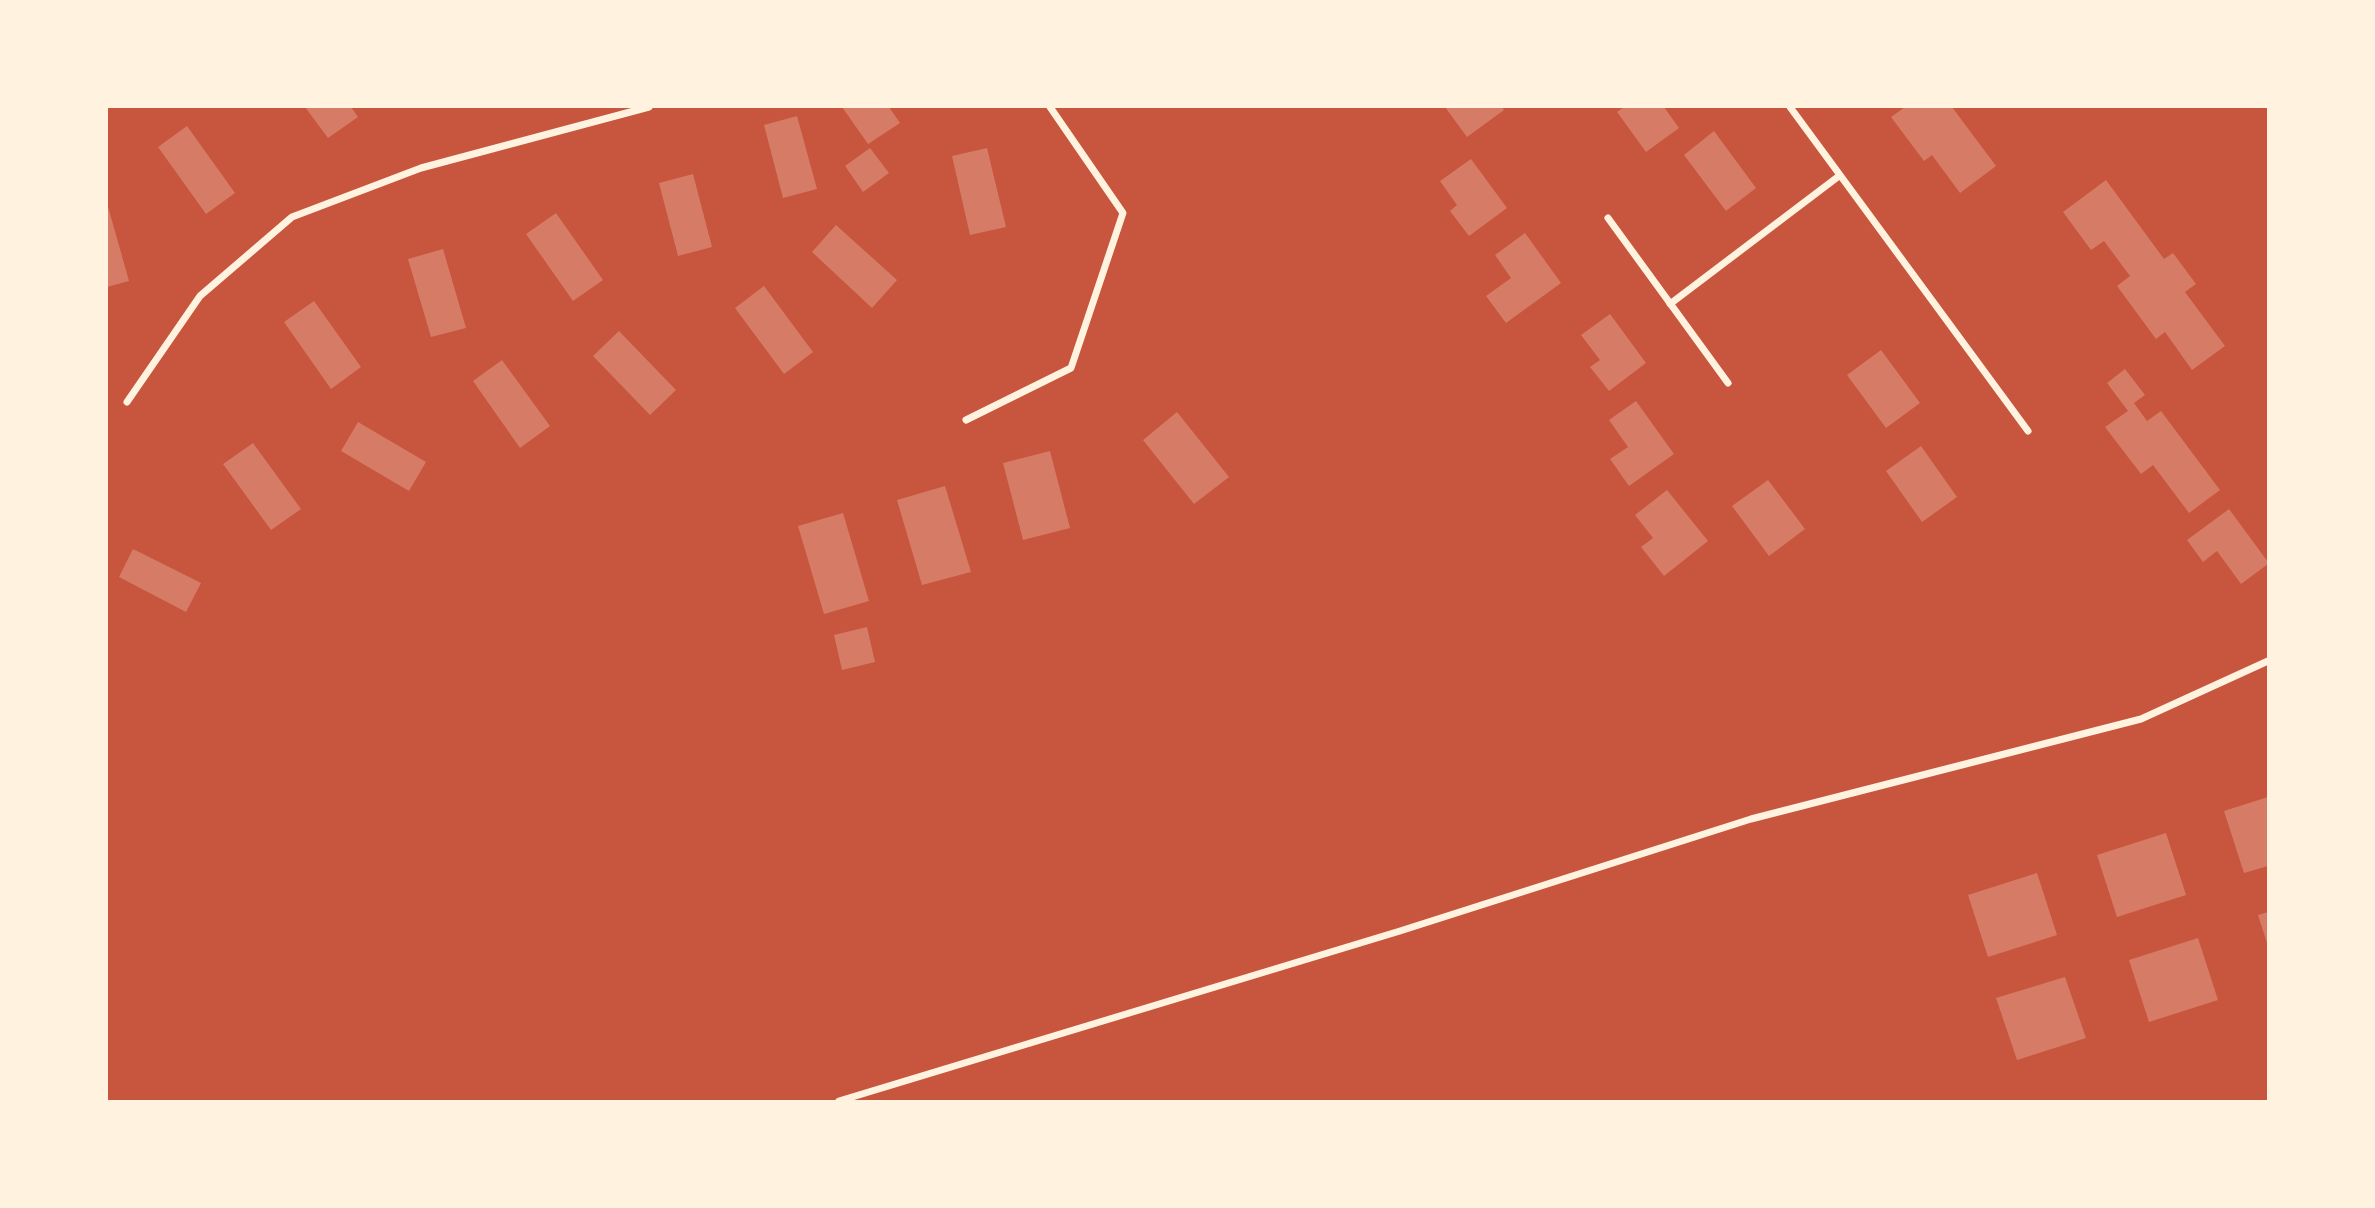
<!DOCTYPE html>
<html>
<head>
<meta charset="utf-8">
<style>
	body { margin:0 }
	#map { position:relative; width:2375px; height:1208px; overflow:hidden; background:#c8553d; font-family:"Crimson Pro",serif }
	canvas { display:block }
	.frame { position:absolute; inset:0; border:108px solid #fff3e0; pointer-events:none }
</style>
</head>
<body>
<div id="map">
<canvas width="2375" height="1208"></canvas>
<div class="frame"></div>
</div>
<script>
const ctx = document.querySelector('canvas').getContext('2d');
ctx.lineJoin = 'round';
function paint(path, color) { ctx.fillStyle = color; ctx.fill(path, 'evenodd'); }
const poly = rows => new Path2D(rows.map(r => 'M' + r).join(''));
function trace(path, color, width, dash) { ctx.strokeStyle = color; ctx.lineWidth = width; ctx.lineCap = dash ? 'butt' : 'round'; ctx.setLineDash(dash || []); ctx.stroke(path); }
paint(poly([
	[305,107,351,107,358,117,328,138],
	[842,107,889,107,900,123,868,144],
	[1445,107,1502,107,1504,110,1467,137],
	[1624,107,1664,107,1679,128,1646,152,1617,112],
	[1905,107,1952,107,1996,166,1960,193,1932,155,1924,161,1891,117],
	[797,116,817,189,783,198,764,125],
	[187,126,235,193,206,214,158,147],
	[1714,131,1756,188,1726,211,1684,155],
	[870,148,889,173,863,192,845,166],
	[987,148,1006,227,970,235,952,156],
	[1471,159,1507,208,1469,236,1450,211,1457,205,1440,181],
	[693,174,712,247,678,256,659,183],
	[2106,180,2164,259,2173,253,2196,284,2185,292,2225,346,2192,370,2165,332,2156,339,2117,286,2130,276,2104,241,2091,250,2063,212],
	[107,203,129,281,107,287],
	[556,213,603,280,573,301,526,234],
	[836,225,897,280,872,308,812,252],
	[1525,233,1561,283,1506,323,1486,296,1511,278,1495,255],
	[443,249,466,328,431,337,408,259],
	[764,286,813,352,784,374,735,308],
	[314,301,361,367,331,389,284,322],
	[1610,314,1646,363,1609,391,1590,367,1600,360,1581,335],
	[619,331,676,390,650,415,593,356],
	[1881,350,1920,403,1886,428,1847,375],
	[502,360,550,426,520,448,473,381],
	[2125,369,2145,395,2134,403,2147,421,2161,411,2220,490,2189,513,2153,465,2141,474,2105,427,2128,411,2107,383],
	[1636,401,1674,454,1629,486,1610,459,1628,447,1609,420],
	[1177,412,1229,477,1194,504,1143,440],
	[358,422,426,462,409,491,341,451],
	[253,443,301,509,271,530,223,464],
	[1921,446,1957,497,1922,522,1886,471],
	[1050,451,1070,528,1023,540,1003,463],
	[1768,480,1805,529,1769,556,1732,506],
	[945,486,971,572,922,585,897,500],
	[1667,490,1708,541,1664,576,1641,547,1653,538,1635,515],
	[2229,509,2268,562,2268,564,2241,584,2217,551,2203,562,2187,540],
	[843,513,869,601,824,614,798,526],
	[133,549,201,583,186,612,119,577],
	[867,627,875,662,842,670,834,635],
	[2268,797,2268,866,2244,873,2224,811],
	[2166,833,2186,895,2117,917,2097,855],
	[2037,873,2057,935,1988,957,1968,895],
	[2268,912,2268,946,2258,915],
	[2198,938,2218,1000,2149,1022,2129,960],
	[2065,977,2086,1038,2017,1060,1996,998]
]), '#d67c66');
trace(poly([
	[1790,107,2028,431],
	[1608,218,1728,383],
	[1670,304,1839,176],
	[127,402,200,296,292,217,421,168,649,107],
	[966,420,1071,368,1123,213,1050,107],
	[839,1101,1400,931,1751,819,2141,719,2268,661]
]), '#fff3e0', 7);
</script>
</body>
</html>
